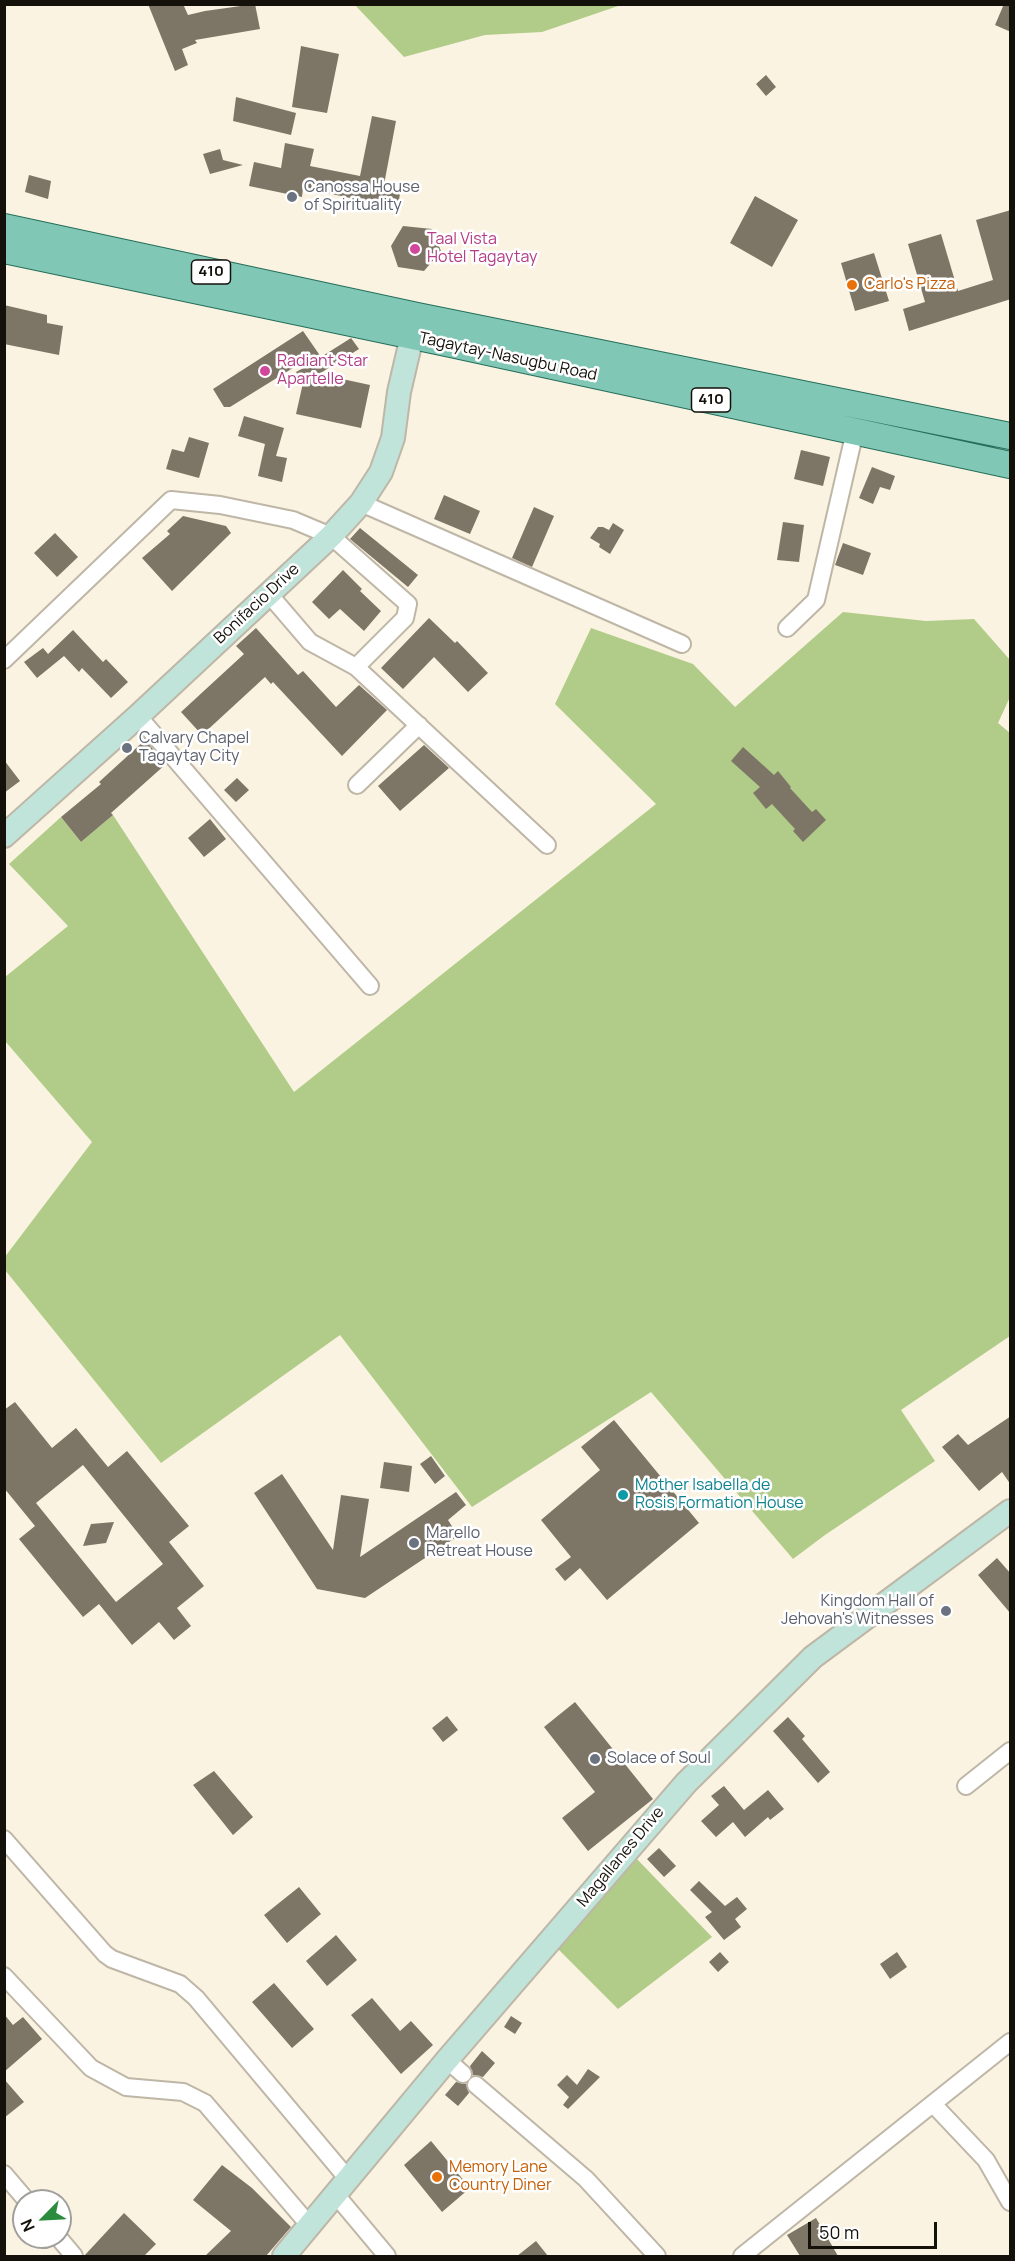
<!DOCTYPE html>
<html>
<head>
<meta charset="utf-8">
<style>
	body { margin:0 }
	#map { position:relative; width:1015px; height:2261px; overflow:hidden; background:#fbf3e1; font-family:Manrope,sans-serif }
	canvas { display:block }
	.frame { position:absolute; inset:0; border:6px solid #14110b; pointer-events:none }
	.north { position:absolute; left:12px; top:2189px; width:60px; height:60px; box-sizing:border-box; background:#fff; border:2px solid #a1a09d; border-radius:50%; rotate:246deg; font-size:16px; font-weight:700; line-height:24px; text-align:center; color:#14110b }
	.north::after { content:''; display:block; margin:auto; width:21px; height:27px; background:#2b8c3f; clip-path:polygon(50% 0,100% 100%,50% 72%,0 100%) }
	.scale { position:absolute; left:808px; top:2222px; width:129px; height:27px; box-sizing:border-box; border:3px solid #14110b; border-top:0; padding-left:8px; font-size:18px; line-height:21px; white-space:nowrap; color:#14110b; -webkit-text-stroke:4px #fff; paint-order:stroke }
</style>
</head>
<body>
<div id="map">
<canvas width="1015" height="2261"></canvas>
<div class="frame"></div>
<div class="north">N</div>
<div class="scale">50 m</div>
</div>
<script>
const ctx = document.querySelector('canvas').getContext('2d');
ctx.lineJoin = 'round';
function paint(path, color) { ctx.fillStyle = color; ctx.fill(path, 'evenodd'); }
const poly = rows => new Path2D(rows.map(r => 'M' + r).join(''));
function trace(path, color, width, dash) { ctx.strokeStyle = color; ctx.lineWidth = width; ctx.lineCap = dash ? 'butt' : 'round'; ctx.setLineDash(dash || []); ctx.stroke(path); }
function drawText(font, color, halo, rows, align = 'center') {
  ctx.font = font + ' Manrope,sans-serif'; ctx.lineWidth = 5; ctx.setLineDash([]); ctx.textBaseline = 'middle'; ctx.strokeStyle = halo; ctx.fillStyle = color; for (const [text, x, y, turn = 0] of rows) {
    ctx.save(); ctx.translate(x, y); ctx.rotate((+turn || 0) * Math.PI / 180); ctx.textAlign = isNaN(turn) ? turn : align; if (halo) ctx.strokeText(text, 0, 0); ctx.fillText(text, 0, 0); ctx.restore();
  }
}
paint(poly([
	[355,5,621,5,542,32,485,35,404,57],
	[843,612,926,621,974,619,1010,660,1010,697,998,723,1010,733,1010,1336,901,1410,935,1461,825,1535,793,1559,651,1392,472,1507,340,1335,161,1463,5,1270,4,1258,92,1142,5,1041,5,977,68,926,9,864,61,817,81,842,113,815,294,1092,656,804,555,704,591,628,693,664,735,707],
	[636,1858,712,1937,618,2009,558,1949]
]), '#b1cc88');
paint(poly([
	[148,4,183,4,188,15,205,11,255,4,260,29,195,40,197,43,182,49,188,65,175,71],
	[1004,4,1011,4,1011,32,995,25],
	[301,46,339,54,327,113,292,107],
	[766,75,776,87,766,96,756,84],
	[236,97,296,113,291,135,233,121],
	[372,116,396,121,383,190,400,193,398,208,303,188,302,197,249,186,254,162,281,168,285,143,314,149,310,166,360,176],
	[220,149,223,160,243,165,210,174,203,154],
	[29,175,51,181,48,199,25,192],
	[755,196,798,220,772,267,730,243],
	[1011,210,1011,299,909,331,903,309,925,302,908,244,941,234,958,291,993,280,976,220],
	[403,226,432,229,441,251,424,271,398,267,391,246],
	[874,253,889,301,855,311,841,263],
	[4,305,47,315,47,323,63,326,59,355,4,344],
	[303,331,321,357,351,338,359,349,319,374,370,385,361,428,296,414,303,383,296,372,307,366,309,358,230,407,224,407,213,389],
	[244,416,284,428,276,456,287,458,282,482,258,476,265,444,238,436],
	[189,437,209,443,199,478,166,469,172,449,184,452],
	[801,450,830,457,823,486,794,479],
	[872,467,895,476,890,490,880,487,873,504,859,498],
	[444,495,480,511,470,534,434,519],
	[534,507,554,516,532,567,512,558],
	[183,516,226,526,231,533,172,591,142,558,170,534,167,531],
	[783,522,804,525,799,562,777,560],
	[613,523,624,530,610,554,599,547,600,544,590,538,598,527,603,527,609,530],
	[360,528,418,575,408,587,350,539],
	[55,533,78,557,57,577,34,553],
	[843,543,871,553,863,575,835,565],
	[343,570,362,589,360,591,381,611,364,631,340,609,329,619,312,602],
	[429,618,455,643,457,641,488,673,468,692,434,657,403,689,381,668],
	[256,628,298,675,303,671,336,707,359,685,387,710,342,756,273,682,271,684,265,677,202,735,181,712,244,654,236,646],
	[73,630,103,662,106,659,128,682,111,698,82,668,79,672,64,656,37,678,24,662,43,648,48,654],
	[145,740,166,764,111,813,113,815,81,842,61,817,101,784,99,782],
	[424,745,449,768,400,811,378,786],
	[743,747,774,775,778,771,791,787,790,788,812,812,816,809,826,820,803,842,793,831,795,829,772,804,766,809,753,793,760,787,731,761],
	[4,760,20,781,4,793],
	[237,778,249,790,236,802,224,790],
	[210,819,226,839,204,857,188,838],
	[15,1402,52,1448,76,1428,108,1467,127,1451,189,1526,169,1542,204,1586,177,1608,191,1626,174,1640,159,1622,132,1645,99,1604,83,1617,19,1539,35,1526,4,1488,4,1410],
	[83,1465,163,1564,116,1602,36,1503],
	[1011,1416,1011,1485,1002,1472,979,1491,942,1447,958,1434,968,1445],
	[614,1420,699,1523,607,1600,580,1568,565,1581,555,1569,571,1557,541,1520,600,1470,581,1447],
	[431,1456,445,1476,435,1484,420,1464],
	[384,1462,412,1466,409,1492,380,1488],
	[282,1474,333,1550,341,1495,369,1499,360,1557,456,1492,466,1505,448,1520,458,1536,365,1598,317,1589,254,1493],
	[114,1522,106,1543,83,1546,91,1524],
	[997,1558,1011,1574,1011,1614,978,1575],
	[575,1702,653,1799,588,1851,562,1818,595,1792,544,1727],
	[447,1716,458,1730,443,1742,432,1728],
	[788,1717,805,1736,802,1739,830,1772,818,1783,773,1731],
	[214,1771,253,1817,233,1835,193,1785],
	[724,1786,744,1810,768,1790,784,1809,770,1820,768,1817,745,1837,733,1822,716,1837,701,1821,719,1805,711,1796],
	[659,1848,676,1866,664,1877,647,1859],
	[699,1881,725,1906,737,1897,747,1909,735,1919,741,1927,724,1940,705,1917,712,1912,690,1890],
	[299,1887,321,1914,287,1943,264,1915],
	[336,1935,357,1960,327,1986,306,1961],
	[720,1952,729,1962,718,1972,709,1962],
	[897,1952,907,1967,890,1979,880,1964],
	[274,1983,314,2029,292,2048,252,2002],
	[372,1998,400,2031,411,2021,433,2045,401,2074,351,2015],
	[4,2014,13,2025,23,2017,42,2039,4,2072],
	[511,2016,522,2023,515,2034,504,2027],
	[482,2051,495,2063,483,2077,473,2075,470,2066],
	[588,2069,600,2077,568,2109,563,2105,569,2097,557,2085,567,2075,577,2085],
	[4,2079,24,2102,4,2118],
	[456,2082,466,2084,469,2093,458,2106,445,2095],
	[431,2141,470,2188,442,2212,404,2165],
	[222,2165,252,2188,291,2227,266,2256,205,2256,231,2231,193,2200],
	[124,2213,156,2244,144,2256,84,2256],
	[816,2218,838,2256,800,2256,787,2235],
	[536,2241,548,2256,517,2256]
]), '#7d7667');
const street = poly([
	[361,503,682,644],
	[268,593,310,642,356,667,547,845],
	[787,628,816,600,855,431],
	[4,660,171,500,220,505,293,520,331,536,408,604,405,618,356,667],
	[138,716,370,986],
	[357,785,419,725],
	[966,1786,1010,1751],
	[4,1839,105,1954,112,1959,180,1984,196,1998,348,2179],
	[4,1976,91,2068,126,2087,183,2092,205,2103,310,2226],
	[447,2060,463,2074],
	[476,2085,586,2179,657,2256],
	[933,2104,986,2160,1010,2202],
	[4,2174,27,2201],
	[336,2195,387,2256],
	[58,2237,74,2256],
	[742,2256,1010,2042]
]);
const secondary = poly([
	[4,836,138,716,331,536,361,503,381,472,393,438,399,392,416,319],
	[284,2256,447,2060,686,1783,813,1657,1010,1511]
]);
const primary = poly([
	[4,227,417,316,1010,436],
	[4,250,451,344,1010,465]
]);
trace(street, '#beb6a6', 20);
trace(secondary, '#beb6a6', 26);
trace(primary, '#246f5a', 28);
trace(street, '#fff', 16);
trace(secondary, '#c0e3da', 22);
trace(primary, '#81c7b6', 26);
for (const [x, y, r, color] of [
	[292,197,6,"#6b7280"],
	[415,249,6,"#d1479c"],
	[852,285,6,"#e8710a"],
	[265,371,6,"#d1479c"],
	[127,748,6,"#6b7280"],
	[623,1495,6,"#0f9aa8"],
	[414,1543,6,"#6b7280"],
	[946,1611,6,"#6b7280"],
	[595,1759,6,"#6b7280"],
	[437,2177,6,"#e8710a"]
]) { const dot = new Path2D(); dot.arc(x, y, r, 0, 2 * Math.PI); ctx.fillStyle = color; ctx.fill(dot); trace(dot, '#fff', 2); }
for (const [x, y, w] of [
	[211,272,39],
	[711,400,39]
]) { const box = new Path2D(); box.roundRect(x - w / 2, y - 12, w, 24, 4.5); ctx.fillStyle = '#fff'; ctx.fill(box); trace(box, '#14110b', 1.5); }
drawText('bold 15px', '#14110b', null, [
	["410",211,272],
	["410",711,400]
]);
drawText('16px', '#5b616d', '#fff', [
	["Canossa House",304,188],
	["of Spirituality",304,206],
	["Calvary Chapel",139,739],
	["Tagaytay City",139,757],
	["Marello",426,1534],
	["Retreat House",426,1552],
	["Kingdom Hall of",934,1602,"right"],
	["Jehovah's Witnesses",934,1620,"right"],
	["Solace of Soul",607,1759]
], 'left');
drawText('16px', '#b23c85', '#fff', [
	["Taal Vista",427,240],
	["Hotel Tagaytay",427,258],
	["Radiant Star",277,362],
	["Apartelle",277,380]
], 'left');
drawText('16px', '#c56008', '#fff', [
	["Carlo's Pizza",864,285],
	["Memory Lane",449,2168],
	["Country Diner",449,2186]
], 'left');
drawText('16px', '#14110b', '#fff', [
	["Tagaytay-Nasugbu Road",508,357,12],
	["Bonifacio Drive",257,604,-43],
	["Magallanes Drive",621,1857,-50]
]);
drawText('16px', '#0d838f', '#fff', [
	["Mother Isabella de",635,1486],
	["Rosis Formation House",635,1504]
], 'left');
</script>
</body>
</html>
